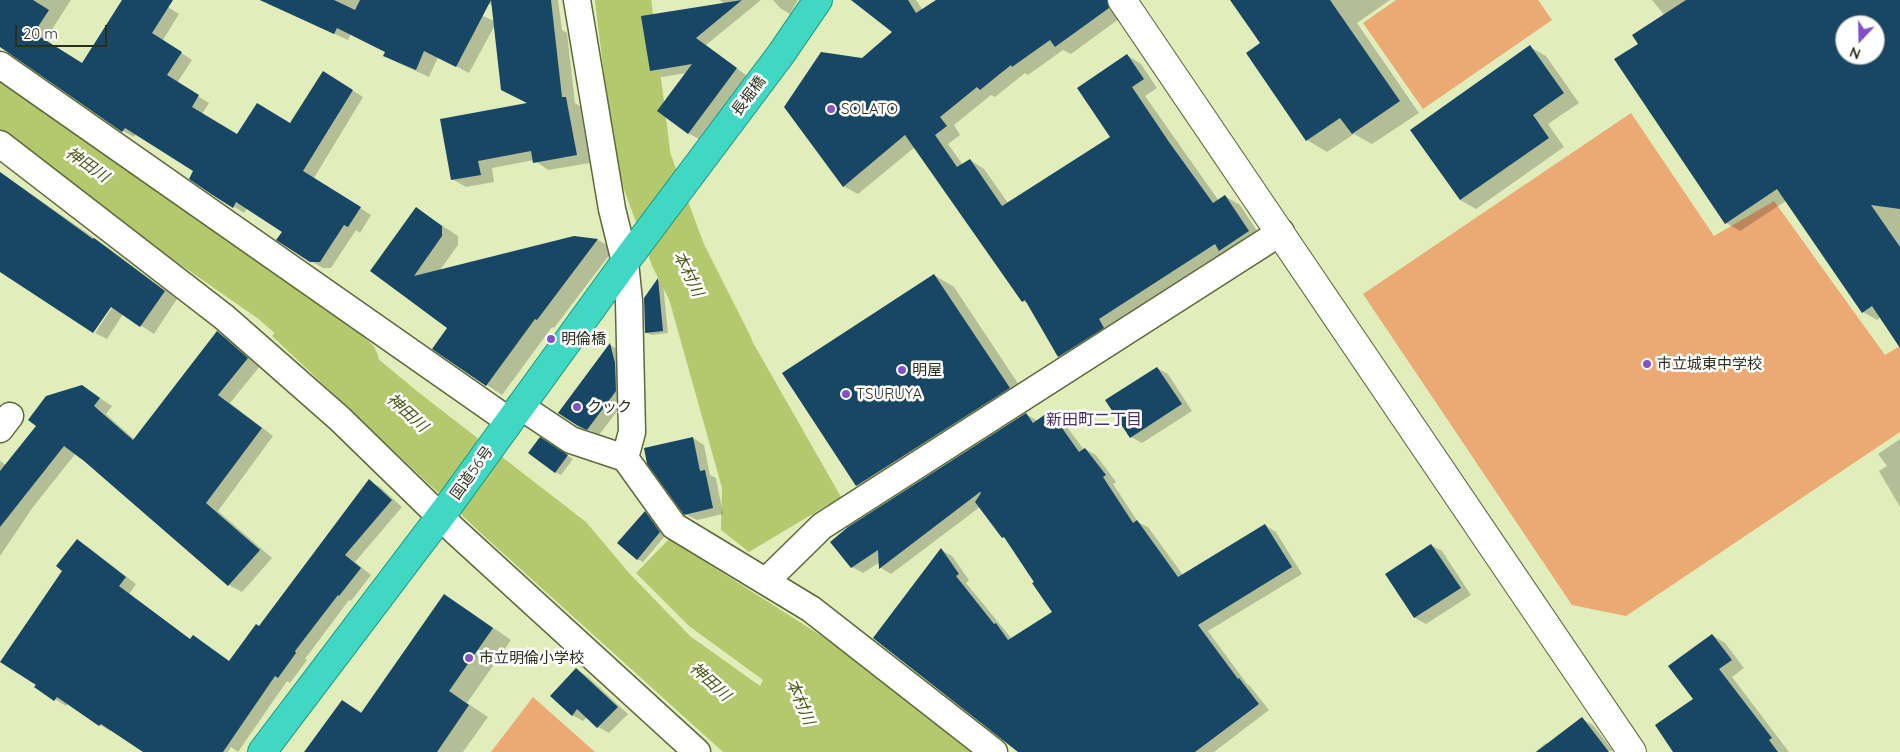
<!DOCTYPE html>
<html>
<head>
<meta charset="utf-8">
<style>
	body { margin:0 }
	#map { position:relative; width:1900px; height:752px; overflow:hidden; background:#e1eebc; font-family:Quicksand,sans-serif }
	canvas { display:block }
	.north { position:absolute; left:1835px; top:15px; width:50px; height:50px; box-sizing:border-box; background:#fff; border:1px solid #aaaca4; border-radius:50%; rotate:201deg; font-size:14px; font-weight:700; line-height:20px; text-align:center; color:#2a2f1c }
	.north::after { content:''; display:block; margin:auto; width:18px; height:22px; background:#8351c9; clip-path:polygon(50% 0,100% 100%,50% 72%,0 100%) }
	.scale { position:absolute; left:15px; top:25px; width:92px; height:22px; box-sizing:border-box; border:2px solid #2a2f1c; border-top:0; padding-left:6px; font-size:15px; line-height:18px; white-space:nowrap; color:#2a2f1c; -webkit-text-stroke:4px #fff; paint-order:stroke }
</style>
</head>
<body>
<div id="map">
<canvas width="1900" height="752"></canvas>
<div class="north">N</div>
<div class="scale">20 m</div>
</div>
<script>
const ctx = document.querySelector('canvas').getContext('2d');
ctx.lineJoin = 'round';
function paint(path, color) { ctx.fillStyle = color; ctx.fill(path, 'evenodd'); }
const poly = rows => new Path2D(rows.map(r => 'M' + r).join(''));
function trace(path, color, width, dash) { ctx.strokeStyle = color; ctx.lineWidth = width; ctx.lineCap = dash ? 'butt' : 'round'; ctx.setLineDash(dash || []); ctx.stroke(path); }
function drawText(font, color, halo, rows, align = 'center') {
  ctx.font = font + ' Quicksand,"Noto Sans JP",sans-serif'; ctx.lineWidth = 5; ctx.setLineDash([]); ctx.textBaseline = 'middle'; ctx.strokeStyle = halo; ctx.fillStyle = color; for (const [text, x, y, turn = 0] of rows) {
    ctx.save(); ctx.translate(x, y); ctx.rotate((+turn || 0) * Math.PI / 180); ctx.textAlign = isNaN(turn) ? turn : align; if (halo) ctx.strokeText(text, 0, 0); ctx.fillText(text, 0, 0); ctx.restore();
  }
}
paint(poly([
	[1396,0,1538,0,1552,20,1423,109,1363,23],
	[1631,113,1714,236,1774,201,1885,355,1900,346,1900,432,1626,616,1572,605,1363,294],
	[533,697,595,752,491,752]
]), '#eba974');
paint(poly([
	[711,269,841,497,749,552,721,530,722,488,667,292],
	[305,298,418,392,586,522,630,574,690,636,760,686,763,680,689,626,636,573,669,539,825,638,981,752,723,752,484,536,272,336]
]), '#b4c96e');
paint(poly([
	[0,0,71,0,45,40,83,64,123,0,157,0,179,14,163,40,192,60,177,83,209,103,202,114,238,136,290,124,334,79,363,97,314,178,371,215,360,233,356,230,331,268,323,268,311,261,284,231,247,208,244,213,233,206,195,171,136,134,134,137,123,131,0,46],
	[259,0,450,0,494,21,493,5,489,4,489,0,558,0,562,30,567,33,575,103,580,106,590,163,548,170,534,160,492,168,494,182,466,187,452,179,530,104,495,25,469,73,438,57,429,77,398,63,385,55,386,52,351,34,348,40],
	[720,0,761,0,706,45,747,76,699,139,688,133,687,73,662,77,651,71,724,4],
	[773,0,798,0,790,14,780,8],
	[862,0,916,0,923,10,938,0,1124,0,1123,16,1071,54,1063,50,1028,75,1025,73,995,97,991,95,954,125,960,135,948,144,963,165,970,160,984,169,1008,203,1112,137,1127,55,1141,64,1157,88,1145,96,1219,201,1225,196,1240,205,1263,240,1073,364,1059,356,1029,304,1023,301,915,147,858,194,843,186,863,59,894,32],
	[1231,0,1390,0,1357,23,1419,113,1372,144,1354,134,1327,152,1307,140,1247,53,1262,44],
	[1652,0,1900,0,1900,340,1881,317,1877,320,1863,312,1786,201,1740,231,1726,223,1640,44,1665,16],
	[1845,25,1875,25,1875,55,1845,55],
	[1530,47,1546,56,1579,103,1548,124,1564,147,1476,209,1460,200],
	[0,172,107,247,177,299,154,334,123,314,107,339,95,333,115,303,0,271],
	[417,209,458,236,458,245,440,270,575,237,598,240,614,249,554,328,552,327,502,395,434,349,449,328,371,271],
	[934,275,954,287,1029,400,877,497,857,485,783,373],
	[658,280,663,283,668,333,651,335,646,332,645,298],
	[217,333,230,340,260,366,230,403,273,436,218,511,272,558,242,592,229,585,76,453,33,507,0,556,0,461,6,465,82,386,112,406,106,414,135,440],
	[610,345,621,351,627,398,599,435,578,425],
	[1157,368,1168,374,1192,411,1142,443,1131,437],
	[1050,412,1061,419,1084,450,1085,449,1096,455,1116,482,1113,484,1138,522,1148,527,1183,575,1265,525,1276,532,1302,574,1208,631,1247,684,1250,686,1269,710,1214,752,1021,752,941,550,952,556,969,580,966,583,1012,639,1053,612,1006,539,1003,537,980,507,891,574,881,568,880,562,863,573,852,567,1026,414,1038,421],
	[693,438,704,445,710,475,716,478,723,514,697,520,685,514],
	[540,439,573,459,561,475,555,472],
	[1900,439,1900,507,1879,471,1887,466,1878,454],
	[369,481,380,487,402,507,355,562,371,575,351,601,349,600,305,659,307,660,290,683,287,681,238,752,231,747,228,752,145,752,112,730,110,731,100,725,68,703,66,706,36,687,64,571,77,541,88,547,136,584,129,594,191,640,194,636,230,662,259,627],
	[645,513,650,516,665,536,643,562,637,559],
	[1431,545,1442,551,1471,595,1426,624,1415,618],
	[444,596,463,607,511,640,467,703,488,717,463,752,305,752,343,701,363,713],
	[1712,635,1725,643,1744,668,1732,677,1789,752,1675,752,1694,700],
	[576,669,587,676,628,714,609,733,598,727,587,717,583,721,572,715],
	[1582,719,1593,725,1613,751,1535,752,1546,743,1548,745]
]), '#0003');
trace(poly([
	[623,0,643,160,678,255,725,348],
	[0,105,276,297,351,363]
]), '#b4c96e', 56);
paint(poly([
	[0,0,33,0,49,10,34,33,82,63,122,0,173,0,152,33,182,52,167,75,199,95,192,107,237,134,257,103,290,123,323,71,353,90,303,171,361,207,348,227,344,225,320,262,310,262,276,240,282,232,236,202,233,208,211,194,189,179,193,171,125,128,122,132,0,47],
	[260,0,334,0,355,10,360,0,491,0,456,67,424,51,416,70,383,56,385,52,337,28,334,34],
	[491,0,551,0,562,97,566,97,577,155,533,163,531,151,478,161,481,175,451,180,440,119,527,103,501,90],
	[742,0,696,38,737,68,688,134,657,111,692,64,650,71,641,16],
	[851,0,908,0,916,13,936,0,1107,0,1109,8,1055,47,1050,40,1012,67,1011,65,980,90,977,87,940,117,947,126,935,135,957,167,970,159,1002,206,1110,137,1077,88,1127,54,1144,79,1132,87,1169,142,1213,203,1225,195,1249,231,1219,251,1215,244,1099,319,1104,328,1058,357,1025,300,1022,302,905,135,843,187,784,107,821,52,862,58,892,32],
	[1230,0,1330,0,1400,101,1352,134,1340,118,1306,141,1246,53,1260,43],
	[1686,0,1900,0,1900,209,1871,205,1900,247,1900,348,1872,306,1862,313,1777,189,1725,224,1614,59,1638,44,1632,35],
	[1845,25,1875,25,1875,55,1845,55],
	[1530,45,1564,93,1533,115,1549,138,1460,200,1410,130],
	[0,172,93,239,94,238,165,291,140,327,111,307,93,333,0,272],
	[416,207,442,226,442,236,414,276,574,236,598,239,537,320,535,319,486,386,432,349,447,328,370,271],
	[934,274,1010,388,856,486,782,373],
	[658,278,663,331,645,333,644,298],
	[217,331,248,358,218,395,262,428,206,503,260,550,228,586,84,461,64,446,0,527,0,471,36,426,28,420,46,396,82,385,100,398,94,406,133,440],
	[610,343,615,363,616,391,587,430,578,426,558,413],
	[1157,367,1182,404,1130,438,1105,400],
	[1050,411,1079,452,1085,448,1106,475,1103,477,1133,523,1137,520,1178,577,1265,524,1292,567,1198,625,1238,679,1239,678,1259,704,1195,752,1018,752,873,638,941,548,959,574,956,576,994,624,996,623,1008,640,1052,612,1032,583,1034,582,1004,537,1002,538,975,502,981,493,980,492,879,569,878,550,851,568,830,542,848,527,1026,413,1033,423],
	[540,437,568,455,555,473,528,453],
	[693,437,700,471,705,470,713,508,684,515,647,464,644,448],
	[369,479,392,500,345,555,361,568,339,596,338,595,295,651,296,653,278,678,275,676,223,752,143,752,101,724,99,726,57,697,54,701,34,687,36,685,0,662,62,571,56,566,77,539,126,577,119,586,190,639,193,635,229,661,256,624,259,626],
	[645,511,660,532,637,560,617,543],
	[1431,544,1461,588,1414,618,1385,574],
	[444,594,493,628,449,691,469,705,437,752,304,752,342,700,361,713],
	[1712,634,1732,660,1719,669,1772,738,1769,740,1778,752,1673,752,1655,725,1693,699,1668,666],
	[576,668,618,707,597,728,577,709,572,716,550,696],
	[1582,717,1609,752,1536,752]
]), '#174765');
const minor = poly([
	[577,0,612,209,625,262,629,301,632,432,625,458],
	[0,65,509,421],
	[0,144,224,317,340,419,455,531,697,752],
	[520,406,571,440,625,458,674,526,811,609,994,752],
	[0,429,10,416],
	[766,581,822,526,1281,232]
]);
const tertiary = poly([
	[1122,0,1632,752]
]);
const trunk = poly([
	[262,752,449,505,625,262,781,54,818,0]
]);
trace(minor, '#5d683b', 29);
trace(tertiary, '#5d683b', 30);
trace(trunk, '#1a967f', 30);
trace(minor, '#fff', 26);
trace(tertiary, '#fff', 28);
trace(trunk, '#40d7c3', 28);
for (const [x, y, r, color] of [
	[831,109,5,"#8351c9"],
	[551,339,5,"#8351c9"],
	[1647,364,5,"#8351c9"],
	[902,370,5,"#8351c9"],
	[846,394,5,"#8351c9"],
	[577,407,5,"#8351c9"],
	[469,658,5,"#8351c9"]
]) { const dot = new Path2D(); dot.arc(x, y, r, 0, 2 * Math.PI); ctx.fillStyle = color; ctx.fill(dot); trace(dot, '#fff', 2); }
drawText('15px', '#2a2f1c', '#fff', [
	["長堀橋",749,96,-53],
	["国道56号",472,473,-54]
]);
drawText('15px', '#2a2f1c', '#fff', [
	["SOLATO",841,109],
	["明倫橋",561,339],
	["市立城東中学校",1657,364],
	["明屋",912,370],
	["TSURUYA",856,394],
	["クック",587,407],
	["市立明倫小学校",479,658]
], 'left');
drawText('italic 16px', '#4b5715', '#fff', [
	["神田川",87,165,35],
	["本村川",688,274,64],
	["神田川",407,413,42],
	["神田川",710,682,42],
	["本村川",800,702,67]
]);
drawText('16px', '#462f6a', '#fff', [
	["新田町二丁目",1094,420]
]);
</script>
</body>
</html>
